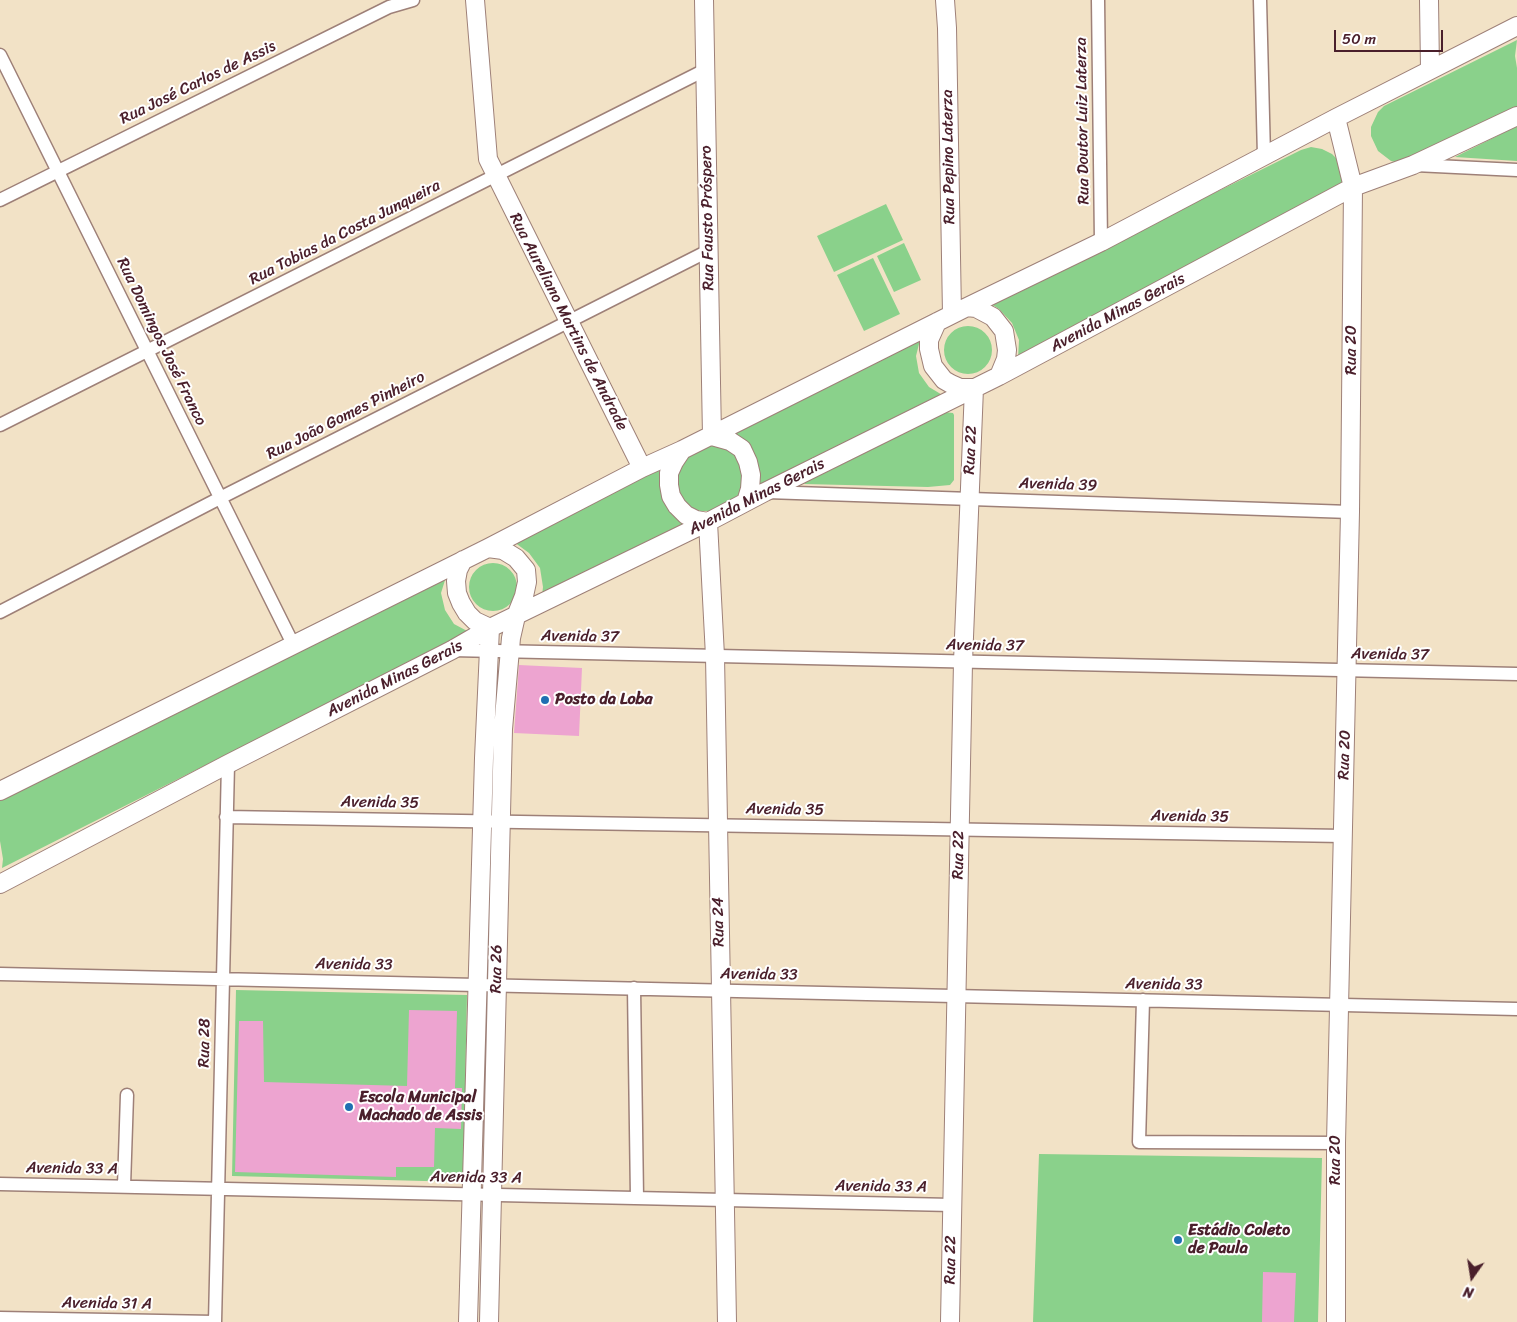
<!DOCTYPE html>
<html>
<head>
<meta charset="utf-8">
<style>
	body { margin:0 }
	#map { position:relative; width:1517px; height:1322px; overflow:hidden; background:#f2e2c6; font-family:Sriracha,sans-serif }
	canvas { display:block }
	.north { position:absolute; left:1447px; top:1252px; width:50px; height:50px; -webkit-text-stroke:4px #fff; paint-order:stroke; rotate:193deg; font-size:14px; font-weight:700; line-height:20px; text-align:center; color:#4a1f2b }
	.north::after { content:''; display:block; margin:auto; width:18px; height:22px; background:#4a1f2b; clip-path:polygon(50% 0,100% 100%,50% 72%,0 100%) }
	.scale { position:absolute; left:1334px; top:30px; width:109px; height:22px; box-sizing:border-box; border:2px solid #4a1f2b; border-top:0; padding-left:6px; font-size:15px; line-height:18px; white-space:nowrap; color:#4a1f2b; -webkit-text-stroke:4px #fff; paint-order:stroke }
</style>
</head>
<body>
<div id="map">
<canvas width="1517" height="1322"></canvas>
<div class="north">N</div>
<div class="scale">50 m</div>
</div>
<script>
const ctx = document.querySelector('canvas').getContext('2d');
ctx.lineJoin = 'round';
function paint(path, color) { ctx.fillStyle = color; ctx.fill(path, 'evenodd'); }
const poly = rows => new Path2D(rows.map(r => 'M' + r).join(''));
function trace(path, color, width, dash) { ctx.strokeStyle = color; ctx.lineWidth = width; ctx.lineCap = dash ? 'butt' : 'round'; ctx.setLineDash(dash || []); ctx.stroke(path); }
function drawText(font, color, halo, rows, align = 'center') {
  ctx.font = font + ' Sriracha,sans-serif'; ctx.lineWidth = 4; ctx.setLineDash([]); ctx.textBaseline = 'middle'; ctx.strokeStyle = halo; ctx.fillStyle = color; for (const [text, x, y, turn = 0] of rows) {
    ctx.save(); ctx.translate(x, y); ctx.rotate((+turn || 0) * Math.PI / 180); ctx.textAlign = isNaN(turn) ? turn : align; if (halo) ctx.strokeText(text, 0, 0); ctx.fillText(text, 0, 0); ctx.restore();
  }
}
paint(poly([
	[1517,40,1515,56,1517,68,1517,108,1400,163,1391,161,1378,151,1371,136,1371,127,1378,112,1384,106],
	[1517,126,1517,161,1455,157],
	[1311,147,1322,149,1332,154,1339,161,1343,182,1340,193,1018,359,1019,340,1012,323,999,309,991,304,1301,150],
	[886,204,903,240,834,272,817,236],
	[904,243,921,280,894,292,877,256],
	[873,258,900,314,864,331,837,275],
	'944 350a24 24 0 1 1 48 0a24 24 0 1 1-48 0Z',
	[920,340,916,356,919,373,929,387,944,396,757,489,730,435],
	[944,412,953,413,954,415,954,480,950,485,928,487,804,484,806,481],
	[709,445,722,447,734,452,743,461,742,490,735,499,712,511,700,511,688,506,676,491,677,470,682,459],
	[667,466,691,522,542,596,543,587,540,568,529,553,514,542],
	'469 587a24 24 0 1 1 48 0a24 24 0 1 1-48 0Z',
	[446,577,441,593,445,610,454,624,469,632,2,868,3,859,0,841,0,801],
	[236,990,467,995,463,1182,232,1176],
	[1039,1154,1322,1158,1318,1322,1033,1322]
]), '#8ad18b');
paint(poly([
	[519,665,582,668,579,736,514,733],
	[409,1010,457,1011,455,1088,462,1088,461,1129,435,1128,434,1167,396,1167,396,1177,235,1172,239,1021,263,1021,264,1082,407,1086],
	[1263,1272,1296,1273,1294,1322,1262,1322]
]), '#eda4d0');
const street = poly([
	[1098,0,1101,242],
	[1260,0,1264,156],
	[0,55,293,644],
	[1415,165,1517,170],
	[0,200,389,7,413,0],
	[0,425,705,70],
	[767,492,1350,512],
	[0,612,220,498,708,251],
	[452,650,1517,674],
	[226,817,1343,836],
	[0,974,1517,1009],
	[634,988,637,1198],
	[1143,1000,1139,1142,1336,1143],
	[0,1184,952,1205],
	[124,1186,127,1095],
	[0,1318,214,1322],
	[215,1322,228,764]
]);
const secondary = poly([
	[475,0,488,159,642,468],
	[704,0,712,436],
	[945,0,947,28,952,314],
	[1429,0,1430,69],
	[1336,118,1353,187,1350,512,1336,1143,1336,1322],
	[967,307,976,308,993,317,1004,331,1007,350,1006,359,999,376],
	[937,322,929,340,929,349,933,366,944,380,951,384,960,388,974,388,963,662,950,1322],
	[712,436,730,441,742,449,748,462,751,475,750,489,746,502],
	[682,450,674,462,669,473,669,485,671,496,677,506,686,515,696,520,708,522,715,656,727,1322],
	[488,548,503,550,516,558,526,570,527,582,524,596,516,616,511,638,503,729,489,1322],
	[463,560,458,570,456,581,457,593,461,603,467,613,475,621,490,628,484,758,468,1322],
	[0,791,488,548,642,468,682,450,967,307,1101,242,1336,118,1517,26],
	[0,884,228,764,452,650,490,628,708,522,765,492,999,376,1353,187,1413,165,1517,116]
]);
trace(street, '#9e8078', 15);
trace(secondary, '#9e8078', 20);
trace(street, '#fff', 12);
trace(secondary, '#fff', 18);
for (const [x, y, r, color] of [
	[545,700,5,"#1f6fb2"],
	[349,1107,5,"#1f6fb2"],
	[1178,1240,5,"#1f6fb2"]
]) { const dot = new Path2D(); dot.arc(x, y, r, 0, 2 * Math.PI); ctx.fillStyle = color; ctx.fill(dot); trace(dot, '#fff', 2); }
drawText('16px', '#4a1f2b', '#fff', [
	["Rua José Carlos de Assis",198,83,-26],
	["Rua Doutor Luiz Laterza",1083,121,-91],
	["Rua Pepino Laterza",949,157,-91],
	["Rua Fausto Próspero",708,218,-91],
	["Rua Tobias da Costa Junqueira",345,233,-27],
	["Avenida Minas Gerais",1118,313,-28],
	["Rua Aureliano Martins de Andrade",568,322,63],
	["Rua Domingos José Franco",161,342,64],
	["Rua 20",1352,350,-90],
	["Rua João Gomes Pinheiro",346,416,-27],
	["Rua 22",971,450,-87],
	["Avenida 39",1058,485,2],
	["Avenida Minas Gerais",757,497,-27],
	["Avenida 37",580,637,1],
	["Avenida 37",985,646,1],
	["Avenida 37",1390,655,1],
	["Avenida Minas Gerais",395,679,-27],
	["Rua 20",1345,755,-88],
	["Avenida 35",380,803,1],
	["Avenida 35",785,810,1],
	["Avenida 35",1190,817,1],
	["Rua 22",959,855,-89],
	["Rua 24",719,922,-91],
	["Avenida 33",354,965,1],
	["Rua 26",497,969,-89],
	["Avenida 33",759,975,1],
	["Avenida 33",1164,985,1],
	["Rua 28",205,1043,-89],
	["Rua 20",1336,1160,-90],
	["Avenida 33 A",72,1169,1],
	["Avenida 33 A",476,1178,1],
	["Avenida 33 A",881,1187,1],
	["Rua 22",951,1260,-89],
	["Avenida 31 A",107,1304,1]
]);
drawText('bold 16px', '#4a1f2b', '#fff', [
	["Posto da Loba",555,700],
	["Escola Municipal",359,1098],
	["Machado de Assis",359,1116],
	["Estádio Coleto",1188,1231],
	["de Paula",1188,1249]
], 'left');
</script>
</body>
</html>
